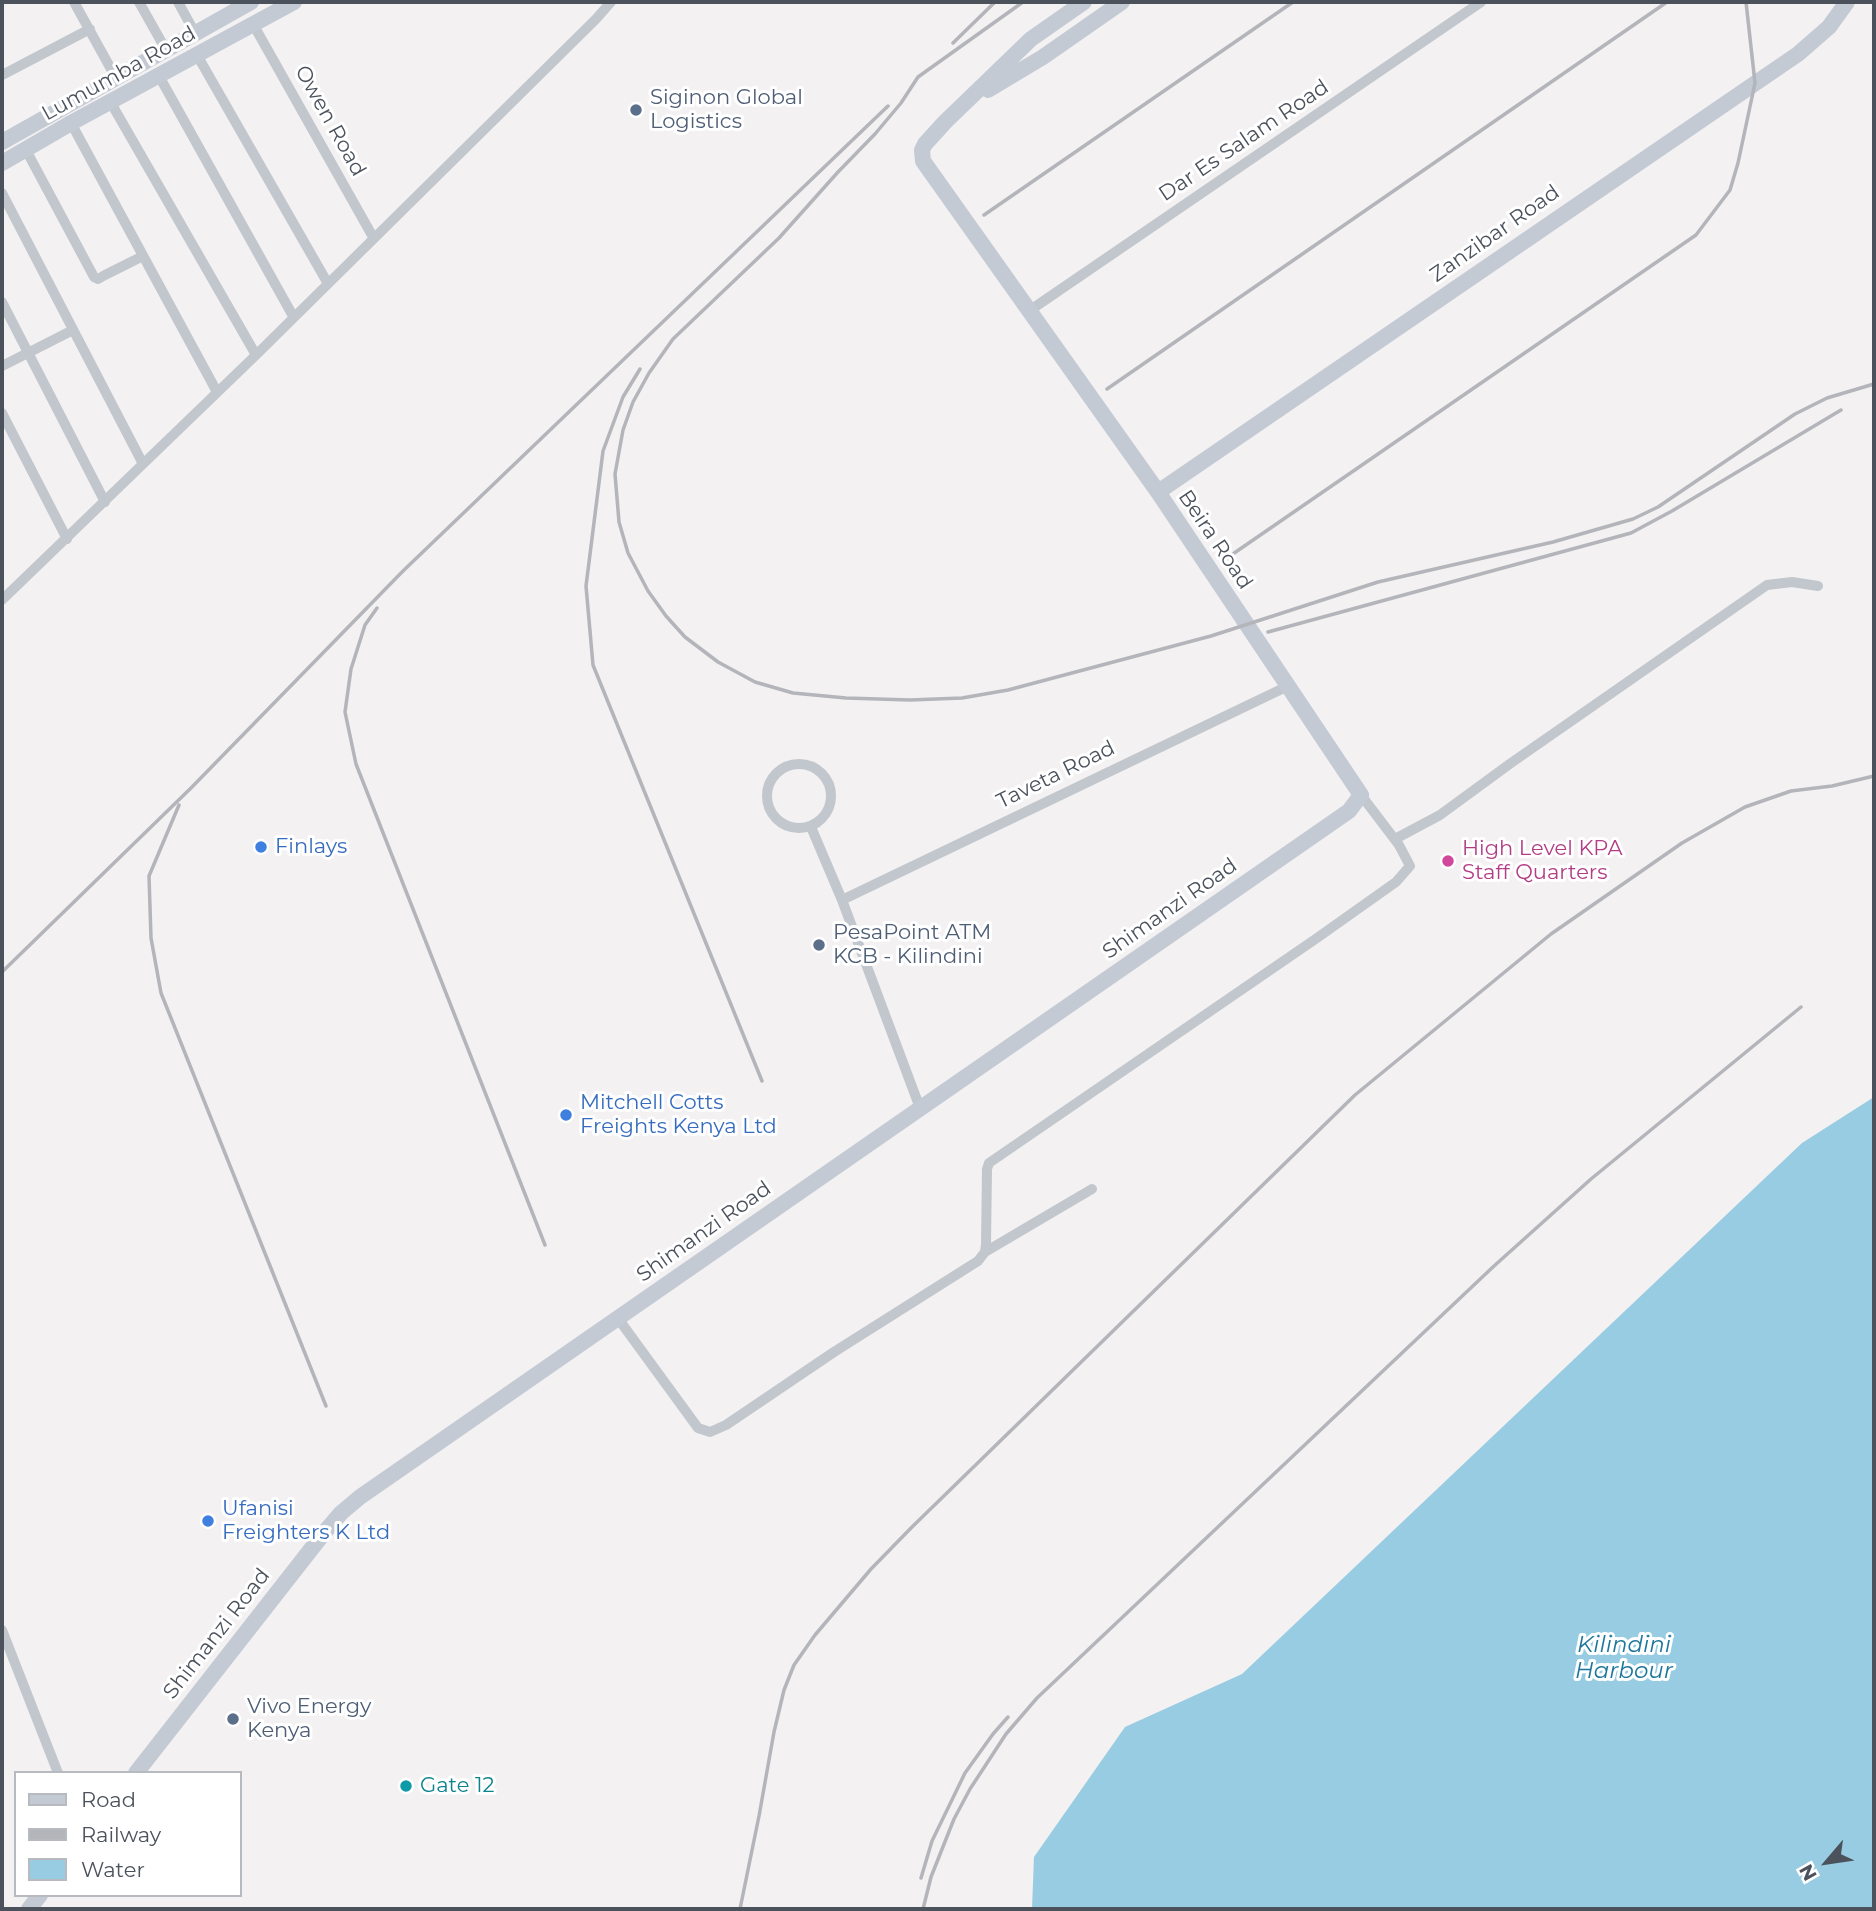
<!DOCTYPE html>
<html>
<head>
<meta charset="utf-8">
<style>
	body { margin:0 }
	#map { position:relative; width:1876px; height:1911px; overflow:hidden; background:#f3f1f1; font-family:Montserrat,sans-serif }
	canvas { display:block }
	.frame { position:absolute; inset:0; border:4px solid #4b525c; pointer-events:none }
	.legend { position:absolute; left:14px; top:1771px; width:228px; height:126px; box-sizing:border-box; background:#fff; border:2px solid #b7babe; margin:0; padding:9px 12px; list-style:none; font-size:21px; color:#4b525c }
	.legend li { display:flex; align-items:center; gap:14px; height:35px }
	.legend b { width:35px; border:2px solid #b7babe }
	.north { position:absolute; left:1792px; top:1827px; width:70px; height:70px; -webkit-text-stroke:5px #fff; paint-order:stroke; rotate:241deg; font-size:19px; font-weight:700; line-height:28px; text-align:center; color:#4b525c }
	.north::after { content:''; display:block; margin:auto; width:24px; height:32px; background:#4b525c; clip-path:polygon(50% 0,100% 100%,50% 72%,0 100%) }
</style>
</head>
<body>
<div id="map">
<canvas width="1876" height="1911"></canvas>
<div class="frame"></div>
<ul class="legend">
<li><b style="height:9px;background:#c4cad4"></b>Road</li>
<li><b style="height:9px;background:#b3b5ba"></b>Railway</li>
<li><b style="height:19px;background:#98cce2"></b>Water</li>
</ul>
<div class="north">N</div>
</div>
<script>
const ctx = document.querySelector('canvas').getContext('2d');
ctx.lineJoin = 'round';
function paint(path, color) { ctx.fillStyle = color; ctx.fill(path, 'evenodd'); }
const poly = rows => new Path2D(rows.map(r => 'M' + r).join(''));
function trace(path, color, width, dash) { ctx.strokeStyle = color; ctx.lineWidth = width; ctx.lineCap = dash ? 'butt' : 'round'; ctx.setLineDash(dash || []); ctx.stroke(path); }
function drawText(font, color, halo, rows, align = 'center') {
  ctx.font = font + ' Montserrat,sans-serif'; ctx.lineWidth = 6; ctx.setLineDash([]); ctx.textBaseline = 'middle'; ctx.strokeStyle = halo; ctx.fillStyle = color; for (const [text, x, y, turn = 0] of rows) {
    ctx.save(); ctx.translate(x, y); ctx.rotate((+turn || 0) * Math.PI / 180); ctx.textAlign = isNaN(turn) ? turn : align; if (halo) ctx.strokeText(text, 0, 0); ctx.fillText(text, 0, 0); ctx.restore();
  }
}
paint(poly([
	[1874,1097,1874,1909,1032,1909,1034,1857,1125,1727,1242,1674,1802,1143]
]), '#98cce2');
trace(poly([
	[74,2,116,78],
	[139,2,166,50],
	[178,2,195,33],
	[253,24,373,237],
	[197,55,327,282],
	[2,75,90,29],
	[159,76,293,316],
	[111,103,256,355],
	[71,123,217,392],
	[26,150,94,277,98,279,105,275,143,256],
	[2,193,142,462],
	[2,302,105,502],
	[1029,311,1481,2],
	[2,366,73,330],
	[2,413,67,539],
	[2,600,256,355,596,19,611,2],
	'767 796a32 32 0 1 1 64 0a32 32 0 1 1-64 0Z',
	[811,827,842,900,920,1108],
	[1395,839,1440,815,1511,763,1767,585,1792,582,1818,586],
	[842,900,1288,686],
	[985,1252,1092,1189],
	[617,1317,698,1428,710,1432,726,1425,834,1352,978,1261,985,1252,986,1245,987,1169,989,1163,1317,938,1396,882,1410,866,1399,845,1361,795],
	[2,1630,58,1773]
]), '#c1c7cd', 10);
trace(poly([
	[988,90,1043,57,1122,2],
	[2,142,251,2],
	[2,163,71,123,294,2],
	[1158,492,1798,54,1829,27,1847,2],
	[136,1773,323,1534,341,1513,360,1497,1349,811,1361,795,1158,492,923,161,922,150,925,144,945,122,1031,39,1084,2],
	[29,1909,40,1895]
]), '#c4cad4', 16);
trace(poly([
	[1023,2,918,77,901,103,875,134,838,172,779,238,673,339,649,373,633,402,623,430,615,474,619,522,628,553,648,591,666,616,685,637,718,662,755,682,793,693,846,698,910,700,962,698,1008,690,1211,636,1378,582,1553,542,1633,519,1658,507,1795,414,1827,398,1874,384],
	[953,43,995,2],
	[984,215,1293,2],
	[640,369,623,397,603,451,586,586,593,665,762,1081],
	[1107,389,1667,2],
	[1227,558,1696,235,1730,190,1738,163,1755,83,1746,2],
	[377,608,365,625,351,669,345,712,356,764,545,1245],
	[1268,632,1631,533,1672,511,1841,410],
	[179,805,149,876,151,938,161,993,326,1406],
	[2,972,191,788,403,571,888,106],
	[921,1878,932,1841,965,1773,993,1734,1008,1717],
	[740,1909,759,1816,774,1732,784,1690,794,1665,815,1635,871,1569,912,1527,1355,1095,1551,934,1682,843,1745,807,1791,791,1832,786,1874,776],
	[923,1909,931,1877,954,1819,970,1789,1006,1734,1037,1698,1494,1266,1591,1179,1801,1007]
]), '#b3b5ba', 3.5);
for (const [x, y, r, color] of [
	[636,110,7,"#5c6f8a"],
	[261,847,7,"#3f7fe0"],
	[1448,861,7,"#d1479c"],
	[819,945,7,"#5c6f8a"],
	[566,1115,7,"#3f7fe0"],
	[208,1521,7,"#3f7fe0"],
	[233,1719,7,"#5c6f8a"],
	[406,1786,7,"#0f9aa8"]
]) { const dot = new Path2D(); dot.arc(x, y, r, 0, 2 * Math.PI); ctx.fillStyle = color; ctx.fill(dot); trace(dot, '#fff', 2.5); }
drawText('21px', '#4b525c', '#fff', [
	["Lumumba Road",119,74,-29],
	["Owen Road",330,121,61],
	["Dar Es Salam Road",1244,141,-34],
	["Zanzibar Road",1495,234,-35],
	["Beira Road",1215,540,56],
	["Taveta Road",1056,775,-26],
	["Shimanzi Road",1170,909,-35],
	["Shimanzi Road",704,1232,-35],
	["Shimanzi Road",217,1634,-52]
]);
drawText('21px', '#4e5e75', '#fff', [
	["Siginon Global",650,98],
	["Logistics",650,122],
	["PesaPoint ATM",833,933],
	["KCB - Kilindini",833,957],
	["Vivo Energy",247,1707],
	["Kenya",247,1731]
], 'left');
drawText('21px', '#366cbe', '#fff', [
	["Finlays",275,847],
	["Mitchell Cotts",580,1103],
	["Freights Kenya Ltd",580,1127],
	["Ufanisi",222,1509],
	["Freighters K Ltd",222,1533]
], 'left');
drawText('21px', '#b23c85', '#fff', [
	["High Level KPA",1462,849],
	["Staff Quarters",1462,873]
], 'left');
drawText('21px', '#0d838f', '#fff', [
	["Gate 12",420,1786]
], 'left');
drawText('italic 23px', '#1e779b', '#fff', [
	["Kilindini",1624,1645],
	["Harbour",1624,1671]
]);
</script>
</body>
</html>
